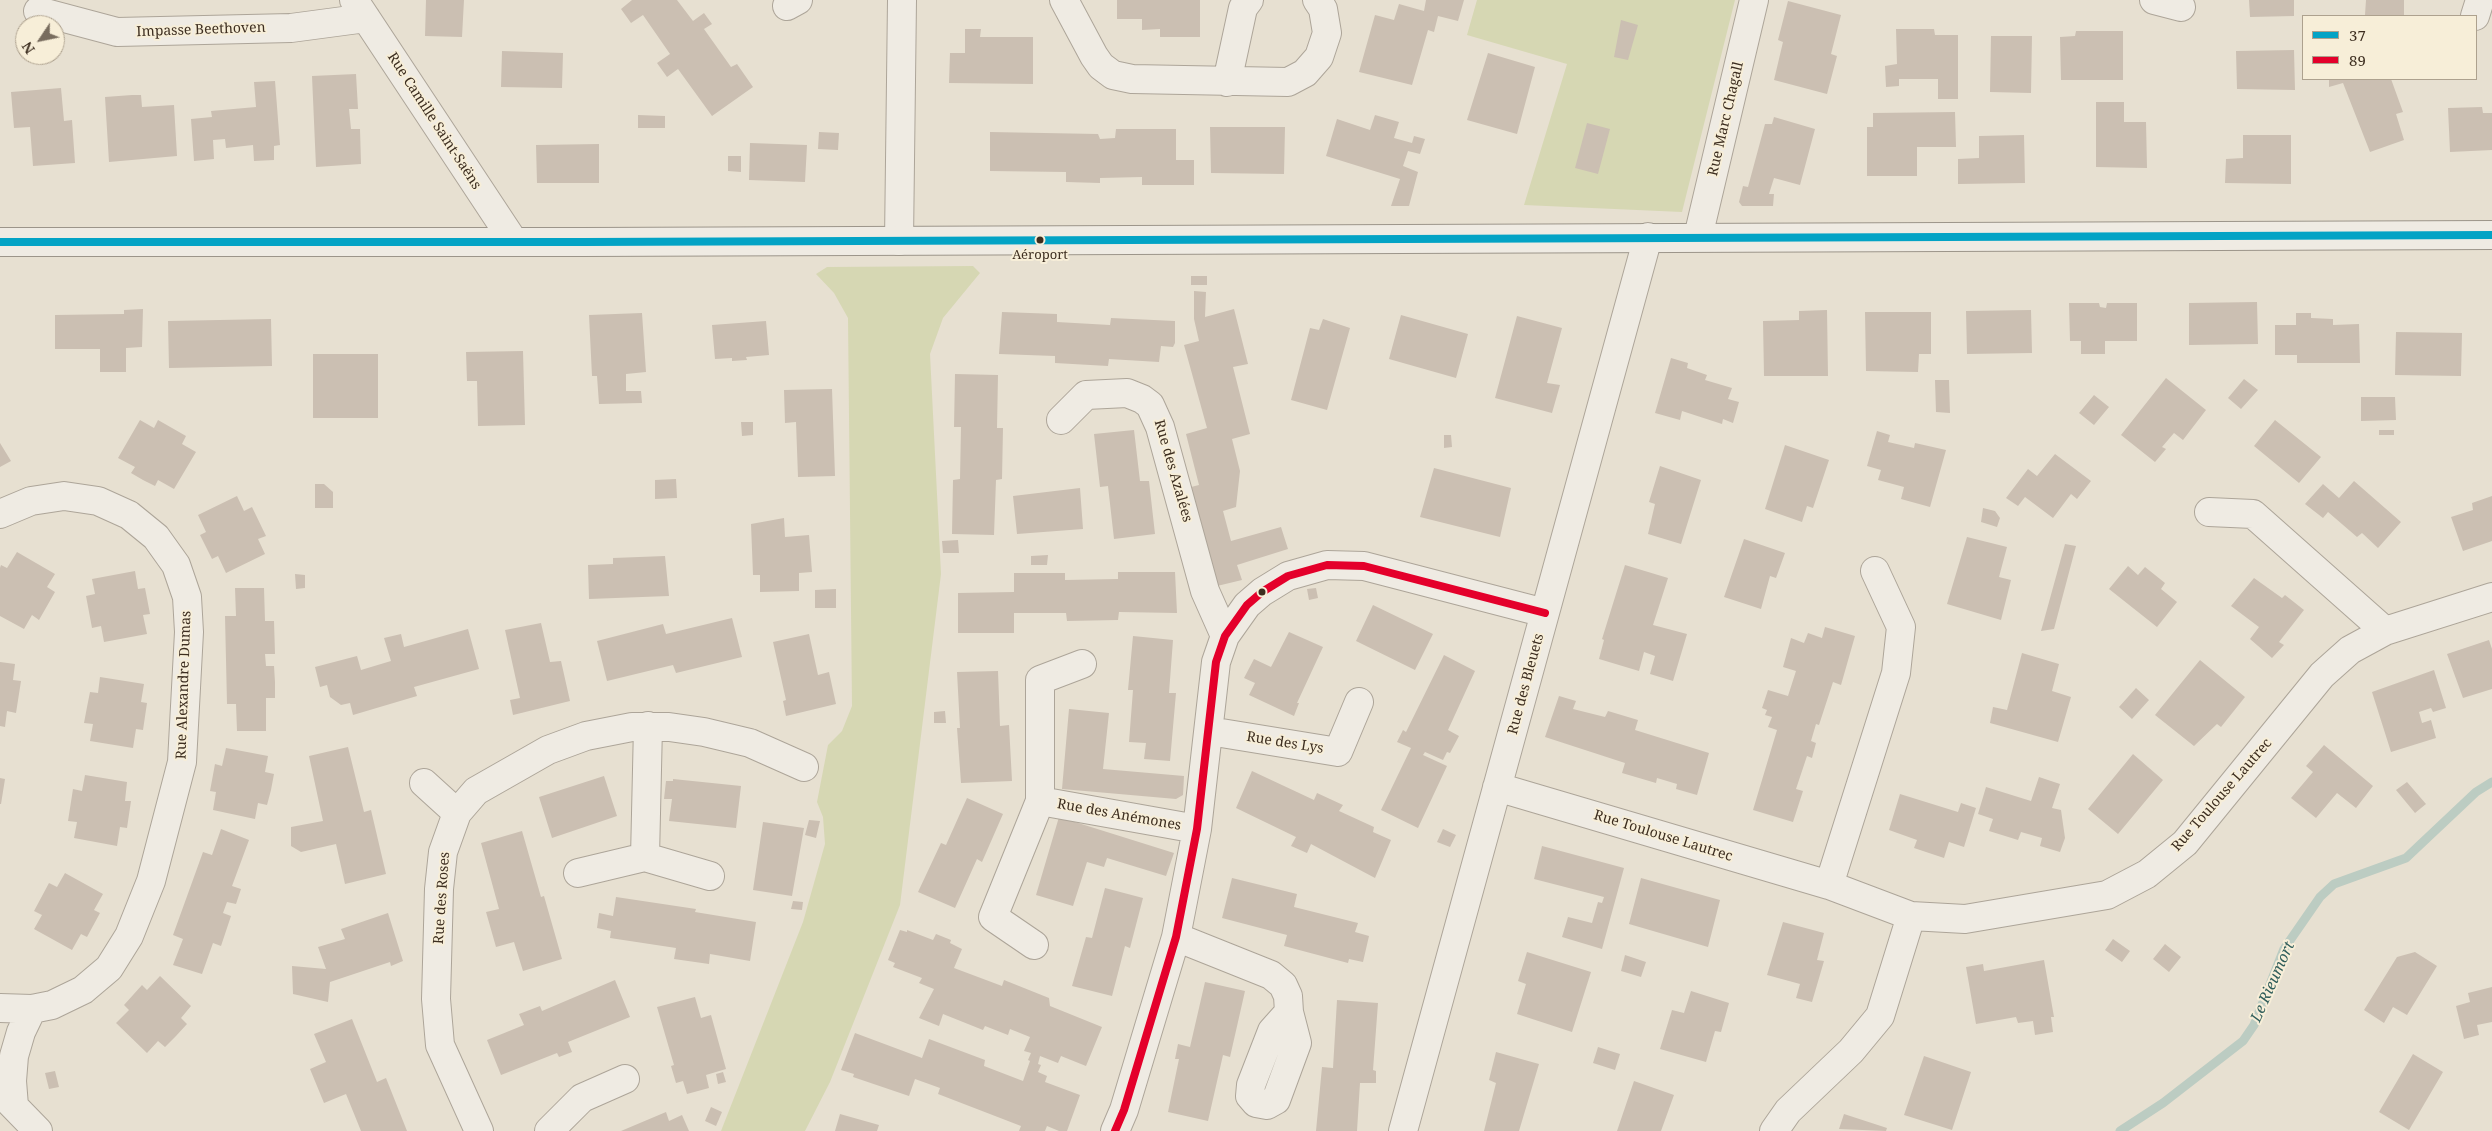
<!DOCTYPE html>
<html>
<head>
<meta charset="utf-8">
<style>
	body { margin:0 }
	#map { position:relative; width:2492px; height:1131px; overflow:hidden; background:#e7e0d1; font-family:"Noto Serif",serif }
	canvas { display:block }
	.legend { position:absolute; left:2302px; top:15px; width:175px; height:65px; box-sizing:border-box; background:#f7eed8; border:1px solid #ada18e; margin:0; padding:6px 9px; list-style:none; font-size:15px; color:#3d2e20 }
	.legend li { display:flex; align-items:center; gap:10px; height:25px }
	.legend b { width:25px; border:1px solid #ada18e }
	.north { position:absolute; left:15px; top:15px; width:50px; height:50px; box-sizing:border-box; background:#f7eed8; border:1px solid #ada18e; border-radius:50%; rotate:236deg; font-size:14px; font-weight:700; line-height:20px; text-align:center; color:#3d2e20 }
	.north::after { content:''; display:block; margin:auto; width:18px; height:22px; background:#786c5e; clip-path:polygon(50% 0,100% 100%,50% 72%,0 100%) }
</style>
</head>
<body>
<div id="map">
<canvas width="2492" height="1131"></canvas>
<ul class="legend">
<li><b style="height:6px;background:#03a3c5"></b>37</li>
<li><b style="height:6px;background:#e4002b"></b>89</li>
</ul>
<div class="north">N</div>
</div>
<script>
const ctx = document.querySelector('canvas').getContext('2d');
ctx.lineJoin = 'round';
function paint(path, color) { ctx.fillStyle = color; ctx.fill(path, 'evenodd'); }
const poly = rows => new Path2D(rows.map(r => 'M' + r).join(''));
function trace(path, color, width, dash) { ctx.strokeStyle = color; ctx.lineWidth = width; ctx.lineCap = dash ? 'butt' : 'round'; ctx.setLineDash(dash || []); ctx.stroke(path); }
function drawText(font, color, halo, rows, align = 'center') {
  ctx.font = font + ' "Noto Serif",serif'; ctx.lineWidth = 4; ctx.setLineDash([]); ctx.textBaseline = 'middle'; ctx.strokeStyle = halo; ctx.fillStyle = color; for (const [text, x, y, turn = 0] of rows) {
    ctx.save(); ctx.translate(x, y); ctx.rotate((+turn || 0) * Math.PI / 180); ctx.textAlign = isNaN(turn) ? turn : align; if (halo) ctx.strokeText(text, 0, 0); ctx.fillText(text, 0, 0); ctx.restore();
  }
}
paint(poly([
	[1477,0,1735,0,1682,212,1524,205,1567,64,1467,35],
	[973,266,980,273,943,318,930,354,941,574,900,905,830,1082,805,1131,721,1131,803,922,825,844,823,817,817,802,828,745,842,731,852,706,848,318,834,293,816,274,827,267]
]), '#d6d7b3');
trace(poly([
	[2120,1131,2163,1103,2243,1041,2254,1025,2284,949,2320,897,2334,884,2406,858,2476,792,2492,782]
]), '#bcccc2', 9);
paint(poly([
	[426,0,464,0,462,37,425,36],
	[632,0,677,0,693,21,704,13,712,24,704,29,731,67,737,64,753,87,712,116,678,69,667,77,657,63,670,54,643,15,631,23,621,9],
	[1117,0,1200,0,1200,37,1160,37,1160,29,1142,30,1142,19,1117,19],
	[1426,0,1464,0,1458,21,1438,16,1434,32,1428,30,1412,85,1359,72,1375,15,1394,20,1399,4,1424,11],
	[2249,0,2294,0,2294,16,2250,17],
	[2366,0,2404,0,2404,16,2365,15],
	[1788,1,1841,15,1831,54,1837,56,1827,94,1774,80,1783,42,1778,40],
	[1621,20,1638,25,1628,60,1614,57],
	[965,29,981,29,980,37,1033,37,1033,84,949,83,950,53,965,53],
	[1896,29,1934,29,1935,35,1958,35,1958,99,1938,99,1938,79,1899,79,1899,86,1886,87,1885,66,1897,64],
	[2076,31,2123,31,2123,80,2061,80,2060,37,2075,36],
	[1991,36,2032,36,2031,93,1990,92],
	[2294,50,2295,90,2237,89,2236,51],
	[502,51,563,53,562,88,501,87],
	[1488,53,1535,67,1517,134,1467,120],
	[356,74,358,109,349,109,351,129,360,129,361,164,316,167,312,76],
	[2329,79,2391,79,2403,112,2396,114,2404,140,2370,152,2343,83,2329,87],
	[275,81,280,145,274,146,274,160,254,161,253,145,226,148,225,139,213,140,214,159,194,161,191,119,212,117,211,111,256,107,254,82],
	[61,88,64,121,72,120,75,163,33,166,30,127,14,128,11,92],
	[132,95,141,95,142,107,174,105,177,156,109,162,105,97],
	[2096,102,2124,102,2124,122,2146,122,2147,168,2096,167],
	[2482,107,2483,113,2492,113,2492,150,2450,152,2448,108],
	[1955,112,1956,147,1917,147,1917,176,1867,176,1867,127,1873,127,1873,113],
	[638,115,665,116,665,128,638,128],
	[1375,115,1399,122,1394,138,1412,143,1414,136,1425,139,1420,154,1408,151,1403,166,1418,172,1409,206,1391,206,1400,179,1326,156,1337,119,1370,130],
	[1774,117,1815,129,1800,185,1774,178,1769,194,1774,194,1773,206,1742,206,1739,202,1743,186,1748,187,1765,124,1772,124],
	[1587,123,1610,129,1598,174,1575,168],
	[1210,127,1285,127,1284,174,1211,173],
	[1116,129,1176,129,1176,160,1194,160,1194,185,1142,185,1142,177,1100,178,1100,183,1066,182,1066,172,990,171,990,132,1098,134,1100,139,1115,138],
	[819,132,839,133,838,150,818,149],
	[2024,135,2025,183,1958,184,1958,159,1979,158,1979,136],
	[2243,135,2291,135,2291,184,2225,183,2226,159,2243,158],
	[750,143,807,145,805,182,749,180],
	[599,144,599,183,537,183,536,145],
	[728,156,741,156,741,172,728,171],
	[1191,276,1207,276,1207,285,1191,285],
	[1194,291,1206,292,1205,317,1234,309,1248,364,1233,367,1250,434,1232,439,1240,471,1236,507,1223,511,1231,541,1281,527,1288,549,1237,565,1242,580,1217,586,1191,487,1199,485,1186,434,1207,428,1184,345,1199,341,1194,319],
	[2257,302,2258,344,2189,345,2189,303],
	[2069,303,2099,303,2100,307,2106,308,2107,303,2137,303,2137,341,2105,341,2105,354,2081,354,2081,341,2070,341],
	[143,309,142,347,126,348,126,372,100,372,100,349,55,349,55,315,124,314,124,310],
	[1827,310,1828,376,1764,376,1763,321,1799,320,1799,311],
	[2031,310,2032,353,1967,354,1966,311],
	[1002,312,1057,314,1057,322,1110,325,1111,318,1175,321,1175,343,1173,347,1161,346,1159,362,1109,359,1108,366,1055,363,1055,356,999,354],
	[1865,312,1931,312,1931,354,1919,354,1918,372,1866,371],
	[642,313,646,372,626,374,626,391,641,391,642,403,599,404,597,376,592,376,589,315],
	[2296,313,2311,313,2311,318,2333,319,2333,325,2359,324,2360,363,2297,363,2297,355,2275,355,2275,325,2296,325],
	[1401,315,1468,334,1456,378,1389,359],
	[1517,316,1562,328,1547,383,1560,385,1552,413,1495,398],
	[271,319,272,366,169,368,168,321],
	[1323,319,1350,328,1327,410,1291,400,1310,328,1319,330],
	[766,321,769,355,746,357,747,360,732,361,732,358,715,359,712,325],
	[2396,332,2462,333,2461,376,2395,375],
	[523,351,525,425,478,426,477,381,467,381,466,352],
	[313,354,378,354,378,418,313,418],
	[1671,358,1688,363,1687,368,1707,375,1705,380,1732,388,1728,399,1739,402,1733,423,1723,419,1722,424,1682,411,1680,420,1655,413],
	[955,374,998,375,997,428,1003,428,1002,479,996,480,994,535,952,534,953,480,960,479,961,427,954,427],
	[2166,378,2206,410,2183,440,2174,433,2162,447,2166,449,2155,462,2121,435],
	[2244,379,2258,390,2241,409,2228,398],
	[1935,380,1949,380,1950,413,1936,412],
	[832,389,835,476,798,477,796,422,785,423,784,390],
	[2094,395,2109,407,2094,425,2079,413],
	[2361,397,2395,397,2396,420,2361,421],
	[140,420,154,428,158,420,186,436,182,444,196,452,174,489,158,480,155,486,143,480,131,473,135,467,118,458],
	[2275,420,2321,457,2299,483,2254,446],
	[741,422,753,422,753,435,742,436],
	[1134,430,1140,481,1149,481,1155,534,1114,539,1108,486,1100,487,1094,434],
	[2379,430,2394,430,2394,435,2379,435],
	[1877,431,1890,435,1888,442,1914,448,1915,443,1946,450,1930,507,1901,499,1904,487,1878,480,1881,470,1867,466],
	[1444,435,1451,435,1452,447,1444,448],
	[0,443,11,461,0,467],
	[1785,445,1829,460,1813,508,1807,506,1802,522,1765,509],
	[2055,454,2091,481,2077,499,2071,494,2053,518,2025,497,2018,506,2006,498,2028,469,2037,476],
	[1660,466,1701,480,1681,544,1648,534,1655,504,1649,502],
	[1434,468,1511,488,1500,537,1420,517],
	[676,479,677,498,655,499,655,480],
	[2354,481,2401,522,2378,548,2362,533,2357,537,2328,512,2323,518,2305,504,2323,484,2339,498],
	[315,484,324,484,333,492,333,508,315,508],
	[1080,488,1083,529,1017,534,1013,496],
	[237,496,244,511,252,507,266,536,258,539,265,554,226,573,218,556,212,559,200,535,206,532,198,515],
	[2492,496,2492,541,2463,551,2451,517,2473,510,2472,503],
	[1983,508,1995,511,2000,518,1997,527,1981,522],
	[784,518,785,537,809,535,812,572,799,573,799,591,760,592,760,575,753,575,751,524],
	[1967,537,2007,547,1999,577,2011,580,2001,620,1947,604],
	[1744,539,1785,553,1776,578,1770,576,1761,609,1724,597],
	[958,540,959,553,943,553,942,541],
	[2065,544,2076,546,2054,629,2041,631],
	[17,552,55,574,47,587,55,592,39,620,32,615,24,629,0,616,0,568,1,565,7,568],
	[1048,555,1047,565,1031,565,1031,556],
	[665,556,669,596,589,599,588,565,613,564,613,558],
	[1625,565,1668,578,1653,625,1687,634,1673,681,1650,674,1655,656,1644,652,1639,671,1599,659,1604,640,1602,639],
	[2128,566,2138,575,2145,567,2165,583,2161,589,2177,602,2157,627,2109,589],
	[135,571,138,589,145,588,150,614,143,615,147,634,104,642,101,626,92,628,86,596,95,594,92,579],
	[1118,572,1175,572,1177,613,1119,612,1118,620,1067,621,1066,613,1014,613,1014,633,958,633,958,593,1014,592,1014,573,1065,573,1065,580,1118,579],
	[295,574,305,575,305,588,296,589],
	[2254,578,2282,598,2285,595,2304,610,2279,642,2284,645,2272,658,2250,639,2259,627,2231,606],
	[235,588,264,588,265,621,274,621,275,654,265,654,266,666,274,666,275,682,275,698,266,698,266,731,237,731,236,704,227,704,225,616,236,616],
	[1316,588,1318,598,1309,600,1307,589],
	[836,589,836,608,815,608,815,590],
	[1373,605,1433,634,1415,670,1356,641],
	[732,618,742,657,676,673,673,665,607,681,597,641,663,624,666,634],
	[541,623,550,662,561,661,570,701,513,715,510,700,520,698,505,630],
	[1825,627,1855,636,1841,685,1833,682,1819,725,1816,724,1811,741,1816,743,1812,758,1807,756,1796,789,1803,791,1793,822,1753,810,1777,730,1768,727,1772,717,1765,715,1767,710,1762,708,1768,690,1788,696,1796,671,1783,667,1791,638,1804,643,1808,633,1822,638],
	[468,629,479,669,414,687,417,696,353,715,350,703,341,705,330,697,327,685,320,687,315,667,357,656,361,670,391,661,384,638,401,634,404,647],
	[1289,632,1323,647,1297,703,1299,703,1294,716,1249,695,1255,683,1244,678,1254,659,1271,667],
	[809,634,818,675,829,672,836,704,786,716,783,701,786,700,773,642],
	[1133,636,1173,640,1169,693,1176,693,1170,761,1144,759,1146,743,1129,742,1133,690,1128,690],
	[2489,640,2492,649,2492,689,2463,698,2447,654],
	[2022,653,2059,664,2052,691,2071,697,2058,742,1990,723,1993,707,2007,710],
	[1444,655,1475,671,1448,730,1459,736,1450,753,1447,752,1443,760,1425,752,1423,755,1447,766,1418,828,1381,810,1411,748,1397,742,1403,730,1406,732],
	[2200,660,2245,697,2221,727,2217,724,2194,746,2155,715],
	[0,662,15,664,13,680,21,681,16,713,7,711,5,727,0,726],
	[2434,670,2446,708,2433,712,2431,708,2419,712,2422,723,2431,720,2436,738,2391,752,2372,692],
	[998,671,1000,726,1009,725,1012,781,961,783,957,728,960,728,957,672],
	[100,677,144,684,141,702,147,703,143,730,136,729,133,748,90,741,93,724,84,723,87,707,90,692,98,693],
	[2136,688,2149,700,2132,719,2119,707],
	[1559,696,1576,701,1573,709,1605,717,1608,711,1638,720,1635,730,1709,753,1697,795,1676,789,1677,784,1657,778,1656,783,1622,773,1625,763,1545,737],
	[1069,709,1109,713,1103,769,1184,776,1183,795,1176,799,1062,789],
	[945,711,946,723,934,723,934,712],
	[2324,745,2373,786,2356,808,2337,793,2316,818,2291,798,2313,772,2306,766],
	[348,747,364,812,371,810,386,874,345,884,336,844,301,852,291,846,291,827,323,821,309,756],
	[226,748,268,756,265,772,274,774,271,790,267,805,258,803,255,819,213,810,216,792,210,791,215,764,222,766],
	[2133,754,2163,780,2118,834,2088,809],
	[1252,771,1314,800,1317,793,1343,805,1339,811,1374,827,1373,832,1391,840,1375,878,1311,844,1307,853,1291,846,1296,837,1236,808],
	[85,775,127,782,125,801,131,801,127,828,120,827,117,846,74,838,77,822,68,821,73,789,82,791],
	[604,776,617,816,552,838,539,797],
	[2039,777,2060,784,2052,808,2061,810,2065,838,2060,852,2040,846,2042,838,2021,832,2018,840,1989,831,1993,819,1978,814,1986,787,2031,801],
	[0,778,5,779,1,804,0,804],
	[673,779,741,786,736,828,669,821,672,799,664,799,666,781,673,781],
	[2407,782,2426,804,2415,813,2396,790],
	[1900,794,1958,812,1961,803,1976,808,1964,847,1949,842,1944,858,1914,848,1917,840,1889,830],
	[967,798,1003,814,982,862,977,859,955,908,918,892,941,843,946,845],
	[1059,817,1174,853,1166,876,1107,858,1104,867,1087,862,1073,906,1036,895],
	[809,820,820,821,816,838,805,835],
	[763,822,804,828,792,896,753,890],
	[221,829,249,840,232,886,241,889,236,904,227,902,223,913,231,916,221,946,213,943,202,974,173,965,183,939,173,935,203,852,212,855],
	[1443,829,1456,835,1450,847,1437,842],
	[522,831,541,897,544,896,562,959,523,971,514,942,496,947,486,912,499,909,481,843],
	[1542,846,1624,868,1602,949,1562,937,1568,917,1592,923,1598,902,1602,903,1604,897,1534,879],
	[65,873,103,894,94,910,100,913,87,937,81,934,72,950,34,929,42,915,34,911,49,883,57,887],
	[1232,878,1297,894,1294,907,1358,923,1355,932,1369,936,1363,962,1349,959,1348,963,1284,946,1287,935,1222,918],
	[1641,878,1720,900,1708,947,1629,924],
	[1105,888,1143,898,1130,948,1125,946,1112,996,1072,986,1086,937,1092,938],
	[616,897,696,909,695,912,756,922,750,961,710,954,709,964,674,959,676,948,610,938,611,931,597,928,599,913,613,916],
	[793,901,803,902,802,910,791,909],
	[388,913,403,961,391,966,390,962,330,982,328,1002,293,994,292,966,326,969,318,947,345,939,341,929],
	[1783,922,1824,933,1817,960,1824,961,1812,1002,1796,998,1800,984,1767,975],
	[900,930,907,932,907,930,933,940,936,934,951,940,950,943,962,949,954,968,1002,986,1004,980,1049,998,1050,1006,1102,1027,1086,1066,1061,1056,1058,1063,1040,1056,1038,1064,1041,1065,1038,1072,1047,1076,1045,1082,1080,1095,1067,1131,1059,1131,1047,1126,1045,1131,1019,1131,1021,1126,938,1094,940,1088,915,1079,909,1096,853,1077,854,1074,841,1070,855,1033,922,1058,929,1039,985,1060,984,1066,1023,1081,1030,1061,1028,1060,1031,1053,1024,1051,1030,1037,1010,1029,1008,1035,985,1026,983,1030,943,1014,939,1026,919,1018,934,989,919,983,922,978,893,967,895,963,888,960],
	[2113,939,2130,951,2122,962,2105,950],
	[2165,944,2181,957,2169,972,2153,959],
	[1527,952,1591,972,1572,1032,1517,1014,1526,984,1518,981],
	[2415,952,2437,966,2407,1015,2393,1007,2384,1023,2364,1010,2397,957],
	[1625,955,1646,962,1641,977,1621,971],
	[2044,960,2054,1017,2051,1017,2053,1032,2035,1035,2033,1021,2018,1023,2016,1017,1976,1024,1966,967,1983,964,1984,971],
	[160,976,191,1006,181,1018,187,1024,176,1036,165,1047,158,1041,147,1053,116,1023,129,1010,124,1005,142,985,147,990],
	[615,980,630,1017,568,1042,572,1052,559,1057,557,1053,501,1075,487,1040,524,1025,519,1014,540,1006,542,1011],
	[1205,982,1245,991,1230,1057,1223,1055,1208,1121,1168,1112,1179,1059,1175,1059,1178,1044,1190,1047],
	[2492,987,2492,1022,2477,1025,2479,1035,2464,1039,2456,1006,2470,1002,2468,993],
	[1691,991,1729,1003,1721,1032,1715,1031,1706,1062,1660,1049,1672,1010,1684,1013],
	[695,997,701,1018,711,1015,726,1069,706,1075,709,1088,687,1094,683,1081,676,1083,671,1066,674,1065,657,1007],
	[1337,1000,1378,1003,1373,1070,1376,1071,1376,1083,1360,1083,1357,1131,1316,1131,1322,1067,1333,1068],
	[352,1019,377,1082,386,1078,407,1131,361,1131,346,1094,324,1103,310,1069,326,1062,314,1034],
	[1598,1047,1620,1054,1615,1070,1593,1063],
	[1496,1052,1539,1064,1519,1131,1484,1131,1496,1083,1489,1080],
	[2413,1054,2443,1072,2409,1130,2379,1112],
	[1924,1056,1971,1072,1952,1130,1904,1115],
	[55,1071,59,1087,49,1089,45,1073],
	[723,1072,726,1082,718,1084,716,1074],
	[1634,1081,1674,1095,1661,1131,1617,1131],
	[711,1107,722,1112,716,1126,705,1121],
	[666,1112,669,1121,682,1115,689,1131,621,1131],
	[840,1114,879,1125,877,1131,835,1131],
	[1844,1114,1887,1128,1886,1131,1839,1129]
]), '#cbbfb2');
const street = poly([
	[354,0,514,242],
	[1064,0,1094,56,1101,66,1113,75,1132,79,1288,82,1305,73,1319,57,1327,33,1323,9,1317,0],
	[2154,0,2181,7],
	[787,6,798,0],
	[38,11,117,32,291,28,366,18],
	[2475,16,2480,0],
	[1227,82,1243,8,1249,0],
	[1698,237,1754,0],
	[899,241,902,0],
	[1061,420,1086,395,1127,393,1142,399,1150,405,1160,427,1205,591,1225,636],
	[2209,512,2253,514,2385,631],
	[0,514,31,501,64,496,98,501,129,515,156,537,176,565,187,597,189,632,182,762,151,881,129,936,109,968,83,990,52,1005,32,1009,0,1008],
	[1209,731,1338,752,1359,702],
	[424,783,457,813],
	[1497,787,1829,885,1911,916,1965,919,2107,895,2147,874,2185,843,2322,675,2350,650,2385,631,2492,597],
	[1040,801,1197,829],
	[645,857,648,726],
	[578,873,645,857,710,876],
	[1829,885,1896,673,1901,627,1875,571],
	[1176,937,1271,975,1283,985,1288,996,1289,1012,1272,1031,1251,1085,1250,1096,1256,1103,1267,1105,1276,1100,1297,1043,1289,1012],
	[1034,945,993,917,1040,801,1040,680,1082,664],
	[1,1093,38,1131],
	[14,1106,12,1081,14,1056,21,1032,32,1009],
	[479,1131,440,1045,436,999,439,889,443,852,457,813,476,791,548,750,586,736,632,727,669,727,704,732,750,743,804,767],
	[549,1131,582,1098,625,1079],
	[1115,1131,1124,1110,1176,937,1197,829,1216,662,1225,636,1247,605,1262,592,1288,576,1327,565,1364,566,1545,613],
	[1403,1131,1648,237],
	[1774,1131,1788,1111,1851,1051,1880,1016,1911,916]
]);
const secondary = poly([
	[0,242,585,242,2492,235]
]);
trace(street, '#ada599', 30);
trace(secondary, '#9c958a', 30);
trace(street, '#efebe3', 28);
trace(secondary, '#efebe3', 28);
trace(poly([
	[0,242,585,242,2492,235]
]), '#03a3c5', 8);
trace(poly([
	[1115,1131,1124,1110,1176,937,1197,829,1216,662,1225,636,1247,605,1262,592,1288,576,1327,565,1364,566,1545,613]
]), '#e4002b', 8);
for (const [x, y, r, color] of [
	[1040,240,4.5,"#3d2e20"],
	[1262,592,4.5,"#3d2e20"]
]) { const dot = new Path2D(); dot.arc(x, y, r, 0, 2 * Math.PI); ctx.fillStyle = color; ctx.fill(dot); trace(dot, '#f7eed8', 2); }
drawText('13px', '#3d2e20', '#f7eed8', [
	["Aéroport",1040,255]
]);
drawText('14px', '#3d2e20', '#f7eed8', [
	["Impasse Beethoven",201,30,-2],
	["Rue Marc Chagall",1726,119,-77],
	["Rue Camille Saint-Saëns",434,121,57],
	["Rue des Azalées",1173,471,74],
	["Rue des Bleuets",1526,684,-75],
	["Rue Alexandre Dumas",184,685,-88],
	["Rue des Lys",1285,743,9],
	["Rue Toulouse Lautrec",2222,795,-49],
	["Rue des Anémones",1119,815,10],
	["Rue Toulouse Lautrec",1663,836,17],
	["Rue des Roses",442,898,-86]
]);
drawText('italic 15px', '#2f5d5a', '#f7eed8', [
	["Le Rieumort",2273,982,-66]
]);
</script>
</body>
</html>
